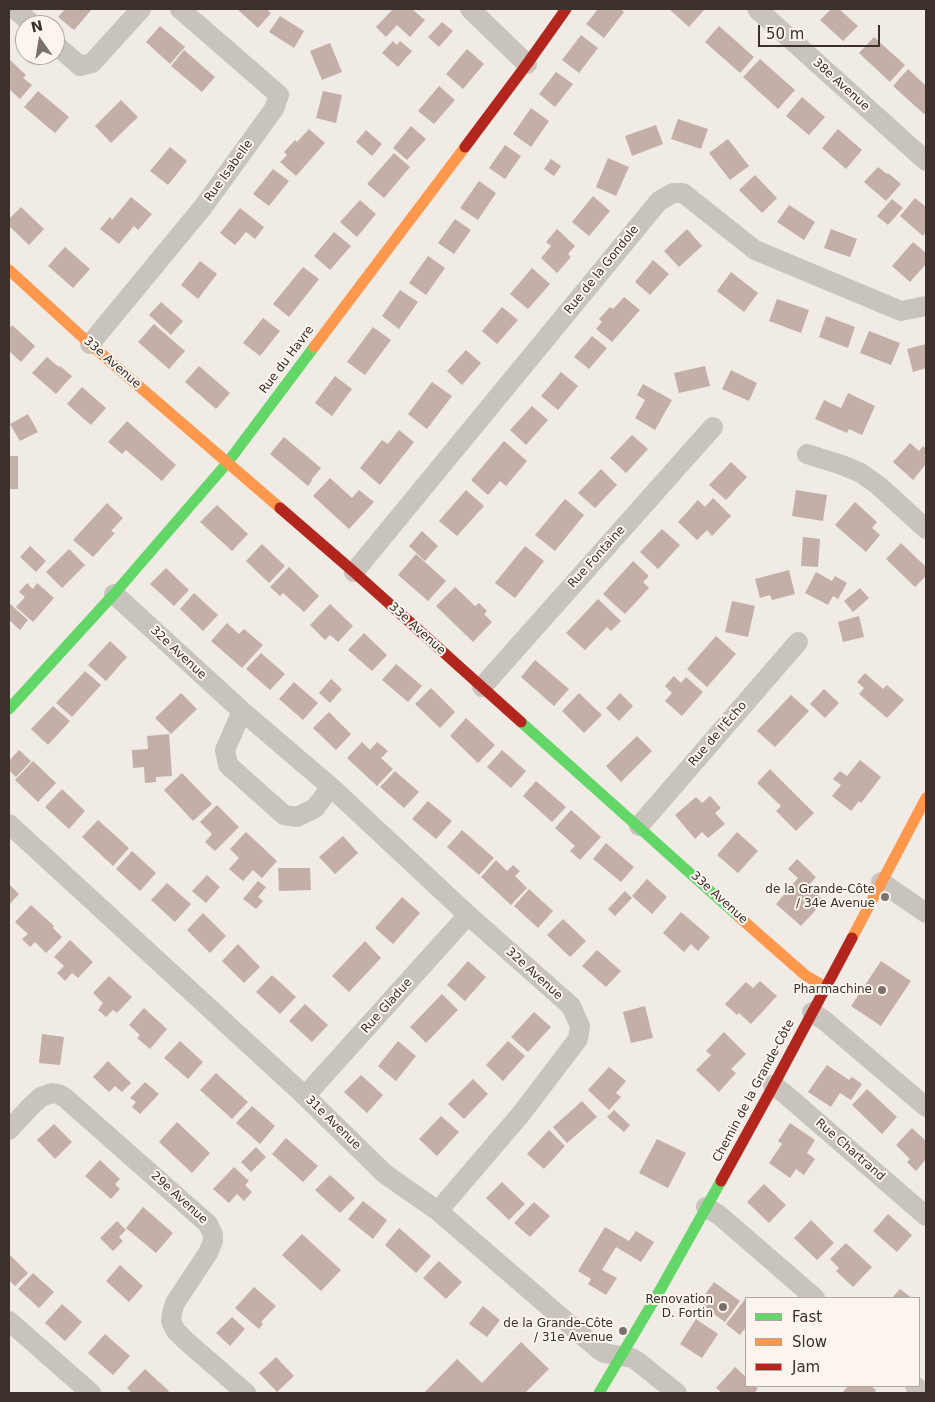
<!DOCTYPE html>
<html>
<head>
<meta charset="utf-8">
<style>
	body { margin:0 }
	#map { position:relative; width:935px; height:1402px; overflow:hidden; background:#f0ebe5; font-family:"DejaVu Sans",sans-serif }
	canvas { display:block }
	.frame { position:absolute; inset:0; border:10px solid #3b302b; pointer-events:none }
	.legend { position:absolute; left:745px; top:1297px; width:175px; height:90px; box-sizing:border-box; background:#fbf5ee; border:1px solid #aea6a0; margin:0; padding:6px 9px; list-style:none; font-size:15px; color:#3b302b }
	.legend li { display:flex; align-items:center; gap:10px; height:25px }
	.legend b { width:25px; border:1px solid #aea6a0 }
	.north { position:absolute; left:15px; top:15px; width:50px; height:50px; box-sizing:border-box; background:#fbf5ee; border:1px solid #aea6a0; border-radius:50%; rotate:347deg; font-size:14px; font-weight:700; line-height:20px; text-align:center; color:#3b302b }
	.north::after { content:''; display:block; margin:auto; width:18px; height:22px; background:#7a716c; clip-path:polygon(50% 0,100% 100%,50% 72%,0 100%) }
	.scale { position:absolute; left:758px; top:25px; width:122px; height:22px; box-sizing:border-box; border:2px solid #3b302b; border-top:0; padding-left:6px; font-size:15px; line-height:18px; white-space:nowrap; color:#3b302b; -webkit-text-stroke:4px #fbf5ee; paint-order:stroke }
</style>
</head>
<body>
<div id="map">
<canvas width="935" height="1402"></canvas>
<div class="frame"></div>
<ul class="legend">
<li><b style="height:6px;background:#63d668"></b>Fast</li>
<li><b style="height:6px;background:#ff974d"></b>Slow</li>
<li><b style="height:6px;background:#b3261e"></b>Jam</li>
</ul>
<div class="north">N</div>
<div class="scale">50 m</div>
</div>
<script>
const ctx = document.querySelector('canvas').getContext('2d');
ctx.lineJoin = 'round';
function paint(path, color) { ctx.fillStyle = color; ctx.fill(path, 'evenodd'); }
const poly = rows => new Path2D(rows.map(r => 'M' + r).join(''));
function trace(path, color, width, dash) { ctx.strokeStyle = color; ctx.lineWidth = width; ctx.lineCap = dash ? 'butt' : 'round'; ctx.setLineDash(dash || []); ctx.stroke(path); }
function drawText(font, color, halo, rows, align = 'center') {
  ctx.font = font + ' "DejaVu Sans",sans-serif'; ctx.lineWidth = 4; ctx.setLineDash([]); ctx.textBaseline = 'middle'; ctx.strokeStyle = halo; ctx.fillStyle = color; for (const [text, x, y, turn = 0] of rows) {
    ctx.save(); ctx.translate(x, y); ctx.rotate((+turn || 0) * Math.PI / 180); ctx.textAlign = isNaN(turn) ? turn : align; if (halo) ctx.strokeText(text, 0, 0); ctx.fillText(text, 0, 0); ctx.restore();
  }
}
paint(poly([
	[65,9,92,9,74,30,58,17],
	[237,9,266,9,271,13,258,28],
	[393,9,412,9,425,20,410,37,397,25,386,37,376,27],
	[598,9,620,9,624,12,604,38,586,24],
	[669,9,703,9,704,10,689,27],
	[831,9,839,9,858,26,843,41,820,20],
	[280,16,304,31,294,48,269,32],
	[442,22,453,31,439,47,428,37],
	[160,26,185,47,170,64,146,42],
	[719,26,754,57,740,73,705,42],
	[581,35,598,48,579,73,562,60],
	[874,37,905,65,890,82,859,53],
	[393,41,397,45,400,41,412,51,398,67,382,53],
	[330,43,342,72,322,80,310,51],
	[467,49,484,64,463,89,446,74],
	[184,50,215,77,202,92,171,66],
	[9,59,26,75,23,78,32,85,20,99,9,89],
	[760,59,795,90,778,109,743,77],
	[908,69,926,86,926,111,924,114,893,86],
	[556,72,573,84,555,107,539,94],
	[439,86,455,100,434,124,418,111],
	[38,91,69,117,55,133,24,107],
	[323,91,342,95,336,123,316,118],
	[802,97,825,117,809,135,786,116],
	[121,100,138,117,111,143,95,126],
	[531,108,549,121,531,147,513,134],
	[678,119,708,129,701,149,671,139],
	[656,125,663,144,632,156,625,136],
	[411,126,426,139,407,160,393,148],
	[309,129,325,143,296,176,280,162,287,155,284,152,295,140,297,142],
	[838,129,862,150,846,169,822,148],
	[366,130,382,144,372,156,356,142],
	[728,139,749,166,730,180,709,153],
	[505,145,521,156,505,179,489,168],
	[170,147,187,161,168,185,150,171],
	[394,153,410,167,384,198,367,184],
	[608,158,629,167,616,196,596,187],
	[551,159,561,166,554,176,544,169],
	[878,167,887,174,888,173,901,184,886,201,864,182],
	[273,169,289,181,269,206,253,194],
	[755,175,777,198,762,213,739,190],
	[479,181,496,193,478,220,460,208],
	[593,196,610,211,589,236,572,222],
	[131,197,152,214,138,230,134,226,119,244,100,229,110,217,112,220],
	[915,198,926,207,926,232,923,236,900,216],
	[892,199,903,208,888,225,877,216],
	[360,200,376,214,357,237,340,222],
	[789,205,815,222,804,240,777,222],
	[21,207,44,229,29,245,9,226,9,219],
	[240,208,264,227,255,239,246,232,235,245,220,233],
	[455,219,471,230,454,254,438,243],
	[557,229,575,246,568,254,571,257,557,273,541,258,551,246,546,242],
	[687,229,702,246,679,267,664,251],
	[831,229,857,239,850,257,824,248],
	[334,232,351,246,330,270,314,256],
	[913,242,926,253,926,264,910,282,892,266],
	[65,247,90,269,73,288,48,266],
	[428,256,445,268,426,295,409,283],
	[653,260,669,274,650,295,635,282],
	[200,261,217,274,198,299,181,285],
	[303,267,319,279,289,317,273,304],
	[532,268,550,284,528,309,510,294],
	[731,272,758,293,744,312,717,291],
	[400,290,418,302,399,329,382,316],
	[624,297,640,310,612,342,596,329,602,322,599,319,610,307,613,309],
	[777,299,809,310,801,333,769,321],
	[161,302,183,321,171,335,149,315],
	[502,307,518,320,497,344,482,331],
	[826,316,855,327,848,348,819,337],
	[263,318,280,331,260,356,243,343],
	[154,324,185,351,169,369,138,342],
	[12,325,35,346,21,362,9,351,9,329],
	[373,327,391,340,365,375,347,362],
	[869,331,900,343,891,365,860,353],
	[592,336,607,348,589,369,574,357],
	[926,344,926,368,913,372,907,349],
	[466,350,481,363,462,385,447,371],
	[47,357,59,367,60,366,72,376,56,394,32,373],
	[199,366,230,393,216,409,185,382],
	[705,366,710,386,679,393,674,373],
	[731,370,757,383,749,401,722,389],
	[561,372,578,386,558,410,541,396],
	[335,376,352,389,332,416,315,403],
	[432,382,452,396,427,429,408,414],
	[643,384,672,400,655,430,635,418,645,400,637,395],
	[82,387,106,408,91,425,67,404],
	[848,393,875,406,862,435,849,429,847,433,815,419,824,400,841,408],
	[532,406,548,420,526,445,510,430],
	[28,414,38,432,20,441,10,424],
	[127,421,176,465,162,481,126,450,122,454,108,442],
	[399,430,414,442,380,485,360,468,382,440,388,444],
	[632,435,648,449,626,473,610,458],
	[284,437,321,468,311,480,312,481,308,486,270,454],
	[504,441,527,461,506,486,500,481,488,495,471,480],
	[910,443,919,451,923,446,926,449,926,454,924,456,926,457,926,464,913,480,893,462],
	[9,456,18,456,18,489,9,489],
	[731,462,747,477,726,500,709,485],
	[601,469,617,485,595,508,578,493],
	[330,478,352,498,359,490,374,502,349,529,313,496],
	[466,490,484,506,457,536,439,521],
	[796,490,827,495,823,521,792,516],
	[713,498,731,516,712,536,707,530,697,540,678,522,698,500,705,507],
	[565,499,584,515,555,551,535,535],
	[855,502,877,522,872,528,880,535,866,552,835,525],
	[107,503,123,518,111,531,115,533,93,557,73,540],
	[217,505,248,534,232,551,200,522],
	[662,529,680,545,658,569,640,552],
	[422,531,438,546,425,561,409,546],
	[803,537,820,539,818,567,801,566],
	[901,543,926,567,926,576,915,587,886,559],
	[262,544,285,566,269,583,246,561],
	[30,546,46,561,36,572,20,557],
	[525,546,544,561,515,598,495,583],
	[69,549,85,565,62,588,46,572],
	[416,554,446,581,428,601,398,575],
	[633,561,649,576,643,582,649,588,625,614,603,594],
	[289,567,319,596,304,612,283,593,280,596,270,587],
	[166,568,189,590,174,606,150,584],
	[789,570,795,594,772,600,770,595,760,598,755,579],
	[816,572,832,581,835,576,847,583,838,599,833,596,828,605,805,593],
	[27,583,33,589,37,583,54,598,33,622,16,607,25,597,19,592],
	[455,587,475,606,479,603,487,611,484,614,492,622,473,642,436,606],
	[860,588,869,598,853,612,844,601],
	[194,593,218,615,203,631,180,609],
	[598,599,621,621,611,631,607,627,585,650,566,633],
	[732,601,755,606,748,637,725,632],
	[9,603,28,620,20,630,9,620],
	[330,604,353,626,338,642,330,635,325,640,310,625],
	[859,616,864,637,843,642,838,622],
	[227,623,239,634,244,629,263,645,242,668,211,641],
	[364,633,387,655,372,671,348,650],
	[716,636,736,654,707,687,687,669],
	[110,641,127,657,106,681,88,665],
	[261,653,285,674,270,690,246,669],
	[535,660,569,689,554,706,521,677],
	[396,664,422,686,408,702,382,680],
	[85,671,101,685,72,717,56,703],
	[865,673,883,689,887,685,904,700,887,718,859,694,864,688,857,682],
	[674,676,681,683,686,677,703,692,682,716,665,701,672,693,665,686],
	[331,679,342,689,330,703,319,693],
	[294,682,318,703,303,720,279,699],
	[431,688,455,712,440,728,415,704],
	[824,689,839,703,825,718,810,704],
	[181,693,197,709,171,734,155,718],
	[579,693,602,715,584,733,562,711],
	[620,693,633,706,619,721,606,708],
	[791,695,809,711,775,747,757,731],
	[53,706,70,721,48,745,31,729],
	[329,712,351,734,336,750,313,728],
	[466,718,495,745,478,763,450,736],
	[169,734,172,776,156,777,156,782,145,783,144,767,133,768,132,750,148,749,147,736],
	[637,736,652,751,621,782,606,766],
	[362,742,370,750,377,742,388,751,381,758,393,769,377,786,347,758],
	[19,750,31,761,16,777,9,770,9,761],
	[502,750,526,771,511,788,487,767],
	[860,760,881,777,861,803,859,801,851,811,832,796,841,785,833,779,840,771,847,776],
	[33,761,56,783,38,802,15,780],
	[770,769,814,813,796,831,776,811,781,806,757,783],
	[395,771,419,792,404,808,380,787],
	[182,773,212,804,193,821,164,790],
	[536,781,566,807,552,822,523,796],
	[62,789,85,811,69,829,45,807],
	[710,796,721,808,715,813,725,824,708,838,702,832,695,839,675,815,696,797,702,803],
	[428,801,452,821,436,839,412,819],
	[217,805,239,827,215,851,205,842,212,834,200,822],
	[571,810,601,837,580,860,570,851,575,846,555,828],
	[98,820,129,848,113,866,82,837],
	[462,830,494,858,479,875,447,847],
	[246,832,277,861,262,878,253,870,243,881,229,869,239,858,230,849],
	[737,832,758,851,738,873,717,855],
	[343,836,358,853,335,874,319,857],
	[606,843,634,867,621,882,593,859],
	[132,851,156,873,140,891,116,869],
	[797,859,816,877,808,886,824,901,801,926,776,904,798,878,788,869],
	[496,860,507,871,513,865,520,871,515,876,527,888,511,905,481,877],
	[278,868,310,868,311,890,279,891],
	[207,875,220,887,206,903,192,891],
	[647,879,667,897,652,914,632,896],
	[258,881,266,887,258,897,263,901,256,909,243,899],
	[167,883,191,904,175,922,151,900],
	[9,884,19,894,9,905],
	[529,889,553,911,538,928,514,906],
	[625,891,632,898,615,916,608,909],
	[402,897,420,913,393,944,375,928],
	[31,905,54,926,53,928,62,937,46,953,35,942,30,947,22,939,28,934,15,922],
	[681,912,710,937,698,951,691,944,684,952,663,933],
	[203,913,226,936,210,953,187,930],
	[563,919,586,941,570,957,547,935],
	[70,940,93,962,78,978,72,973,65,981,57,973,64,966,54,957],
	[365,941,381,958,349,992,332,976],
	[238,944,260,967,244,983,222,961],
	[597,950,621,971,606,987,582,966],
	[468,961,486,977,465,1001,447,985],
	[881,961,911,981,881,1026,851,1006],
	[272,975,296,997,280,1014,256,992],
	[109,976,132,997,117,1013,113,1010,106,1017,98,1010,103,1003,93,993],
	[760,981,777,996,751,1024,739,1013,737,1015,725,1004,746,982,753,988],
	[442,994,458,1010,426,1043,410,1027],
	[305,1004,328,1025,312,1042,289,1021],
	[645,1006,653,1038,631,1043,623,1012],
	[144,1008,167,1029,150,1049,137,1038,140,1035,129,1025],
	[534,1012,551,1027,528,1052,511,1037],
	[724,1032,746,1054,731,1069,736,1073,719,1092,696,1070,711,1055,706,1051],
	[42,1034,64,1037,60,1065,39,1063],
	[180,1041,203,1062,188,1079,164,1058],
	[398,1041,416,1056,396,1081,378,1066],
	[508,1041,525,1056,503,1081,486,1065],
	[108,1061,131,1083,122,1092,115,1086,109,1092,93,1077],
	[827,1065,849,1080,852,1077,862,1084,851,1100,840,1093,831,1107,808,1092],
	[609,1067,626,1081,616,1093,621,1097,609,1110,588,1090],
	[216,1073,248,1102,232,1119,200,1090],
	[361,1075,383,1095,367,1113,344,1092],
	[473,1079,488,1094,464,1119,448,1104],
	[145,1082,159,1094,140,1114,132,1107,136,1102,130,1098],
	[867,1089,897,1117,882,1134,852,1105],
	[582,1101,597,1117,567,1143,553,1127],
	[252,1106,275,1126,260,1144,236,1123],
	[614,1110,630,1125,624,1132,607,1117],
	[441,1116,459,1132,437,1156,419,1139],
	[177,1122,210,1153,192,1173,159,1142],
	[790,1123,815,1140,807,1153,815,1159,804,1175,796,1169,790,1178,769,1163,782,1144,778,1141],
	[54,1124,72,1142,55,1159,37,1140],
	[912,1128,926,1141,926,1159,916,1171,907,1162,910,1159,896,1145],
	[549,1130,565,1146,544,1169,527,1154],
	[286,1138,318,1166,303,1182,272,1154],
	[657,1139,686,1153,668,1188,639,1173],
	[256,1147,266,1157,251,1172,241,1162],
	[100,1160,120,1179,115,1184,120,1189,111,1199,85,1176],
	[234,1167,249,1181,245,1185,252,1192,244,1201,237,1194,229,1203,213,1189],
	[330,1175,355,1198,340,1213,315,1190],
	[502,1182,525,1204,509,1220,486,1198],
	[764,1184,786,1205,769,1223,747,1202],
	[363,1201,387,1220,373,1239,348,1219],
	[534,1202,550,1216,530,1237,514,1223],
	[143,1207,173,1233,156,1253,126,1228],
	[888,1214,912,1235,897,1252,873,1231],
	[811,1220,834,1243,817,1260,794,1238],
	[117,1221,126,1230,119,1237,123,1241,113,1251,100,1238],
	[605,1227,629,1241,636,1231,654,1242,641,1262,616,1247,602,1270,617,1278,606,1295,588,1284,591,1279,578,1271],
	[399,1228,431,1256,416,1273,385,1245],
	[302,1234,341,1270,321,1291,282,1255],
	[846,1243,872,1267,853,1287,836,1271,839,1268,830,1259],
	[9,1254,28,1273,15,1286,9,1280],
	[439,1261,462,1282,446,1299,423,1278],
	[120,1265,143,1286,129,1302,106,1281],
	[33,1273,54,1292,39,1308,18,1289],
	[714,1282,740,1301,725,1322,699,1303],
	[254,1287,276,1306,261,1322,263,1324,259,1329,235,1308],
	[900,1289,912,1298,892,1298],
	[746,1298,746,1327,740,1335,726,1324],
	[62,1304,82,1322,65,1341,45,1323],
	[483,1306,500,1320,487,1337,469,1324],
	[232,1317,245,1329,230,1346,216,1333],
	[696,1319,718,1334,702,1358,680,1344],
	[105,1334,130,1356,113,1375,88,1353],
	[521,1342,549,1369,525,1393,424,1393,457,1359,482,1383],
	[276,1357,294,1376,277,1392,259,1373],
	[735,1367,746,1377,746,1386,755,1386,758,1389,754,1393,722,1393,716,1388],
	[145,1369,169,1391,167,1393,132,1393,127,1388],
	[848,1386,871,1386,876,1390,874,1393,842,1393]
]), '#c3afa7');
trace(poly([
	[15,9,33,25],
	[470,9,527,64],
	[757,9,926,161],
	[55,44,80,66,92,63,141,9],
	[90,344,203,207,274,109,279,95,180,9],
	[807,454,842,465,861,473,879,486,926,529],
	[354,572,659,201,673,193,683,193,755,250,901,311,926,306],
	[114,594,242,711,331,787,468,915,571,1006,580,1026,578,1039,521,1114,438,1211],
	[482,687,713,427],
	[242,711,225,750,228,765,284,815,297,817,315,808,331,787],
	[9,824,305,1096,385,1174,438,1211,598,1349,604,1353,632,1358,637,1361,677,1393],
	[639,826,798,642],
	[881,882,926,913],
	[812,1012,825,1021,926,1107],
	[773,1085,785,1094,926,1216],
	[305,1096,468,915],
	[9,1130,30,1107,41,1097,52,1093,58,1094,64,1097,208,1224,213,1235,213,1241,208,1253,175,1303,172,1313,171,1321,176,1331,186,1341,246,1393],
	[706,1207,719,1215,815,1298],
	[9,1321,91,1393],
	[915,1386,922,1392]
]), '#c9c3be', 20);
trace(poly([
	[9,709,114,594,228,462,314,347],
	[521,722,739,917],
	[599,1393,659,1292,721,1181]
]), '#63d668', 11);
trace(poly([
	[9,270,90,344,280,508],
	[314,347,465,147],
	[739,917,805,975,825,987],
	[852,938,926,798]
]), '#ff974d', 11);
trace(poly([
	[465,147,527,64,566,9],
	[280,508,354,572,521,722],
	[721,1181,771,1090,852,938]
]), '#b3261e', 11);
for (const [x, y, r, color] of [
	[885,897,5,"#7a716c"],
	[882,990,5,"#7a716c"],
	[723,1307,5,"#7a716c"],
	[623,1331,5,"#7a716c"]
]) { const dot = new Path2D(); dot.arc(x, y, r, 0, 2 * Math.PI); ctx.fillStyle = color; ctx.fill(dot); trace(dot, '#fbf5ee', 2); }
drawText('12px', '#3b302b', '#fbf5ee', [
	["38e Avenue",841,85,42],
	["Rue Isabelle",229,171,-54],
	["Rue de la Gondole",602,270,-51],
	["Rue du Havre",287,360,-53],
	["33e Avenue",112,363,41],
	["Rue Fontaine",597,557,-48],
	["33e Avenue",417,629,42],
	["32e Avenue",178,653,43],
	["Rue de l'Écho",718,734,-49],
	["33e Avenue",719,898,42],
	["32e Avenue",534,974,42],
	["Rue Gladue",387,1006,-48],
	["Chemin de la Grande-Côte",754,1091,-62],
	["31e Avenue",333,1123,44],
	["Rue Chartrand",850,1150,41],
	["29e Avenue",179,1198,42]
]);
drawText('12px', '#3b302b', '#fbf5ee', [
	["de la Grande-Côte",875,890],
	["/ 34e Avenue",875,904],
	["Pharmachine",872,990],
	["Renovation",713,1300],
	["D. Fortin",713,1314],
	["de la Grande-Côte",613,1324],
	["/ 31e Avenue",613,1338]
], 'right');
</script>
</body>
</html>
